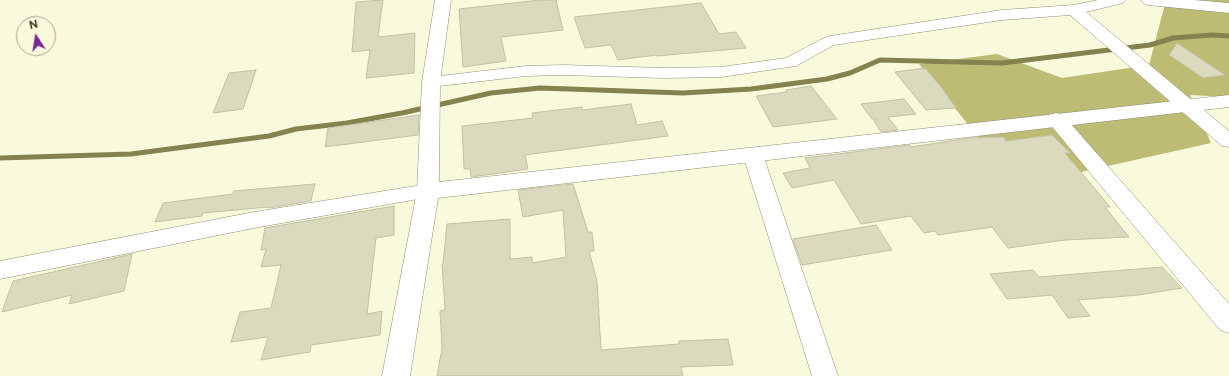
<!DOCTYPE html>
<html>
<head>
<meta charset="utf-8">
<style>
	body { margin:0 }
	#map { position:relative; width:1229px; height:376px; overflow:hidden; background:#f9f9dc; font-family:Raleway,sans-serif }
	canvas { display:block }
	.north { position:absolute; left:16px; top:16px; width:40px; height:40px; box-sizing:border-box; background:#f9f9dc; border:1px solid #a8a892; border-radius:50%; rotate:348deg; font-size:11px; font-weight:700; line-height:16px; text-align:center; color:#2f2f24 }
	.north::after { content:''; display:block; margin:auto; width:14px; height:18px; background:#7b2897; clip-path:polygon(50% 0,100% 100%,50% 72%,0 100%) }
</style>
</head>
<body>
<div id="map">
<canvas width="1229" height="376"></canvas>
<div class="north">N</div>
</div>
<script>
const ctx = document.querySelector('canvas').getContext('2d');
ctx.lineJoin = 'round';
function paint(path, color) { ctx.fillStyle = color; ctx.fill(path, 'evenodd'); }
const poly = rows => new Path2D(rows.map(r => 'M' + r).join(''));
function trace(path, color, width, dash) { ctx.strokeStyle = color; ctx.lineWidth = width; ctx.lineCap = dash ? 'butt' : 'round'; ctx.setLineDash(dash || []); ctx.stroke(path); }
paint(poly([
	[1166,0,1229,0,1229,97,1190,95,1211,143,1018,186,919,64,997,54,1062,78,1149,65]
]), '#bebb75');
trace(poly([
	[0,158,131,154,269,136,296,129,347,123,402,113,491,93,540,88,683,93,751,89,827,79,850,73,880,60,1002,63,1150,45,1173,38,1212,35,1229,36]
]), '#84824e', 5);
const building = poly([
	[383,0,378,37,415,33,414,73,366,78,370,50,352,52,356,2,383,0],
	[540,0,556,0,563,30,501,37,506,61,463,67,459,9,540,0],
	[701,3,719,34,736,32,746,48,657,56,656,55,618,60,611,45,585,48,574,17,701,3],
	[1177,43,1225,75,1203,78,1169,55,1177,43],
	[925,68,942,88,956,108,926,110,895,72,925,68],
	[256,70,243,109,213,113,229,73,256,70],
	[811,86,837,119,773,127,756,96,787,92,786,90,811,86],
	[904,99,916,114,888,117,898,130,881,132,874,121,876,119,872,119,861,104,904,99],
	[631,104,637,125,662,121,668,136,525,155,528,169,471,177,470,169,464,169,462,126,533,118,532,113,582,107,582,110,631,104],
	[419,115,418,135,325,147,328,128,419,115],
	[1052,135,1070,153,1065,153,1110,207,1105,207,1129,237,1065,240,1008,248,992,227,938,235,935,231,924,233,911,216,861,224,834,180,792,188,783,173,810,168,805,158,910,145,911,147,969,138,1003,137,1006,141,1052,135],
	[315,184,311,201,269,208,269,207,203,213,202,216,155,222,163,203,233,194,234,191,315,184],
	[573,184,588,232,592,232,594,251,589,251,597,281,601,350,679,344,679,341,728,339,733,365,681,367,683,376,437,376,442,348,440,311,445,310,442,264,443,264,447,224,510,219,510,259,532,257,532,263,566,257,563,210,523,217,518,190,573,184],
	[394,206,394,235,376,238,367,314,382,311,380,335,311,345,310,352,261,360,268,337,231,342,240,312,271,308,281,265,261,267,266,249,261,250,265,228,394,206],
	[876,225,892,250,802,265,793,239,876,225],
	[132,254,124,291,69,304,72,295,2,312,13,281,132,254],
	[1162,267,1182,288,1139,295,1078,300,1090,316,1068,318,1052,295,1007,299,990,274,1033,270,1039,277,1162,267]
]);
paint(building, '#dbdabe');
trace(building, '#c1c1a5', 1);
const minor = poly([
	[1098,0,1126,0,1123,3,1086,12,1229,131,1229,147,1222,146,1070,15,1002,20,834,45,796,66,721,77,664,78,563,75,526,76,431,87,425,86,422,82,425,78,431,77,526,66,563,65,664,68,721,67,786,58,824,38,830,36,1002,10,1074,5,1098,0],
	[1140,0,1194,0,1229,3,1229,13,1148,5,1143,3,1140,0],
	[1056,113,1063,115,1229,304,1229,333,1220,330,1049,123,1047,119,1049,115,1056,113],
	[753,148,760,150,763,155,838,376,812,376,743,155,746,150,753,148],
	[428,184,435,186,439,191,435,196,254,228,0,279,0,261,254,212,428,184]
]);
const tertiary = poly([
	[435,0,451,0,440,82,439,182,1229,95,1229,107,438,198,410,376,382,376,417,191,422,82,435,0]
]);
trace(minor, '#8f8e74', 1);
trace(tertiary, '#8f8e74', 1);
paint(minor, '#fff');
paint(tertiary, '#fff');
</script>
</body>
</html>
